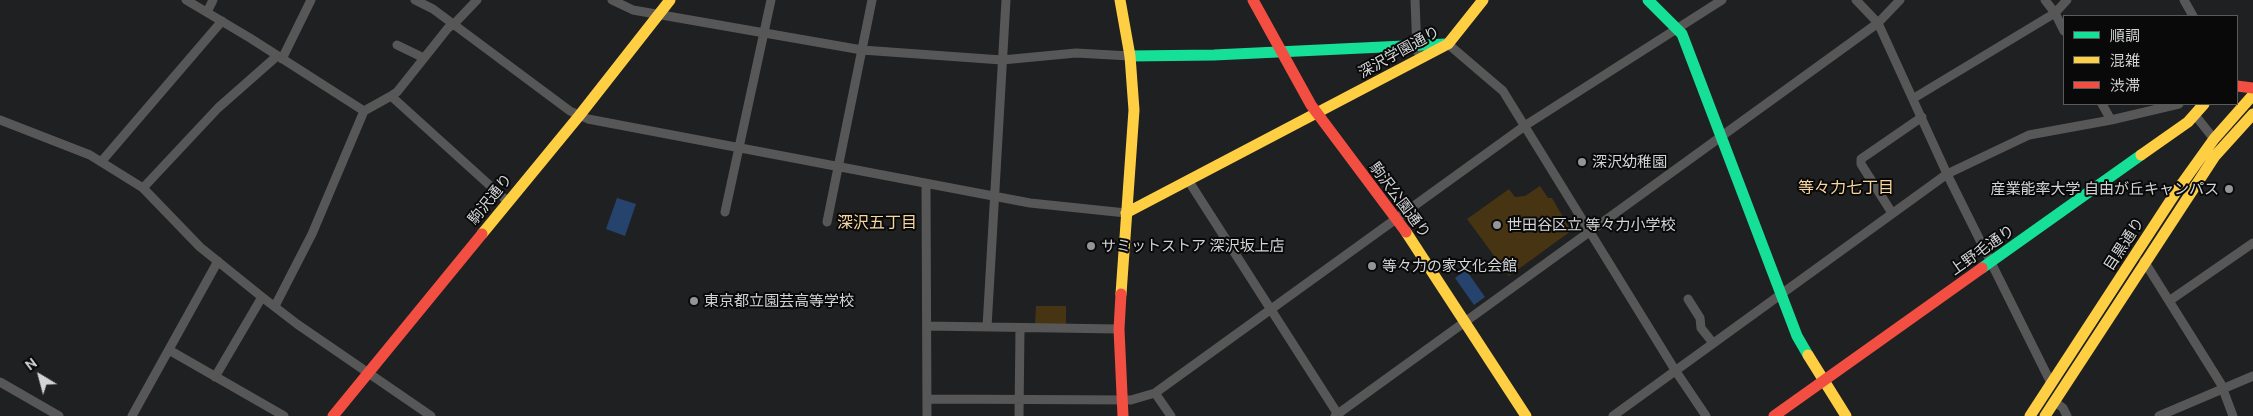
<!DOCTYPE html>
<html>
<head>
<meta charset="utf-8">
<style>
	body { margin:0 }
	#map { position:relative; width:2253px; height:416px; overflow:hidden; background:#1f2021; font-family:Ubuntu,"Noto Sans JP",sans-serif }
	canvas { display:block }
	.legend { position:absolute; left:2063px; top:15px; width:175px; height:90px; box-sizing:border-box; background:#09090a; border:1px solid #595a5b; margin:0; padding:6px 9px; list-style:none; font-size:15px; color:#d2d4d5 }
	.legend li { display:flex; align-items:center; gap:10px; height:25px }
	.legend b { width:25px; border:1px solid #595a5b }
	.north { position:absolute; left:15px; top:351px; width:50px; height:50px; -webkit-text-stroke:4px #09090a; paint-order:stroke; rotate:323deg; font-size:14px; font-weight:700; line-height:20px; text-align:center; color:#d2d4d5 }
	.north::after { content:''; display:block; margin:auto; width:18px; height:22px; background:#d2d4d5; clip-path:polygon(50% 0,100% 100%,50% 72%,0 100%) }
</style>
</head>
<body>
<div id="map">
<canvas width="2253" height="416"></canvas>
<ul class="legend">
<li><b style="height:6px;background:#16e098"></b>順調</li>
<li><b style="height:6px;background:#ffcf43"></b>混雑</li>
<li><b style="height:6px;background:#f24e42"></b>渋滞</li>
</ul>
<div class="north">N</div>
</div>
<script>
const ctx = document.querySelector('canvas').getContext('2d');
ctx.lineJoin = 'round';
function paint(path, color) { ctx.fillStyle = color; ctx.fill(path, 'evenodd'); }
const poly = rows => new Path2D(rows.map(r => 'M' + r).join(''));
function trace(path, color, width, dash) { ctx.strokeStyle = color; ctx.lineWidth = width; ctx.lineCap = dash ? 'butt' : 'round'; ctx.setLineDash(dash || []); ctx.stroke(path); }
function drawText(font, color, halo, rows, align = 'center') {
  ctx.font = font + ' Ubuntu,"Noto Sans JP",sans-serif'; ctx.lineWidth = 4; ctx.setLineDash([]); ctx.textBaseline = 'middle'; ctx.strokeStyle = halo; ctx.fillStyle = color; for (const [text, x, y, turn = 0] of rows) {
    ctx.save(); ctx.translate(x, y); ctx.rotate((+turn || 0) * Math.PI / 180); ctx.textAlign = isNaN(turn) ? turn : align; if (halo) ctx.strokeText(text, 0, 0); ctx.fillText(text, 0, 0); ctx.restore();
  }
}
paint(poly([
	[1540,186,1548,198,1552,198,1571,231,1509,276,1467,219,1509,189,1515,197,1525,196],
	[1036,306,1066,306,1066,327,1035,325]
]), '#473413');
paint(poly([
	[617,198,636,204,625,236,606,229],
	[1466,270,1485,297,1474,305,1455,278]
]), '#26436e');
trace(poly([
	[186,0,250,38,364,111,391,96,507,201],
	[415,0,433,9,570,111,588,119,1030,203,1126,213],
	[612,0,633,10,862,50,1002,60,1076,53,1130,56],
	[1415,0,1417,51],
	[1856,0,1878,23,1947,174,2051,383],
	[2045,0,2055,13,2064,31],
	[2184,0,2193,16],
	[207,12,213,0],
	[1448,44,1503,91,1675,370,1706,416],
	[397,45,424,58],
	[282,59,311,0],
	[391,96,397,92,448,28,454,24,477,0],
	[1914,98,2055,13,2067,0],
	[2102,104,2111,120],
	[2195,115,2214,139],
	[0,120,90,155,143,188,200,247,262,297,297,324,431,416],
	[101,162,222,21],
	[1188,180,1339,416],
	[926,185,927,416],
	[143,188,218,108,277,56],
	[725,212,771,0],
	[1892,213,1861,164,1861,159,1922,117],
	[827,222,872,0],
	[2144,261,2221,384,2233,416],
	[1688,299,1700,318,1701,328,1713,343],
	[2169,301,2253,243],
	[275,306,312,234,364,111],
	[927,326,1119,329],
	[987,327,1006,0],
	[169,350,284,416],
	[215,377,262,297],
	[0,382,59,416],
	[1155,393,1171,416],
	[927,399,1131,400,1155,393,1526,125,1722,0],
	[2054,401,2063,408,2067,416],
	[132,416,218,261],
	[1019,416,1020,329],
	[1335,416,1878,23,1900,0],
	[1613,416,1947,174,2029,135,2111,120,2179,104],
	[2159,416,2253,376]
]), '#575758', 9);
trace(poly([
	[1648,0,1682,34,1797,336,1808,355],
	[1130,56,1214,55,1446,44],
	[1982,268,2141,155]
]), '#16e098', 11);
trace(poly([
	[1120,0,1130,56,1134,110,1121,294],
	[2141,155,2188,122,2204,104],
	[1126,213,1448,44,1483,0],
	[1406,232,1526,416],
	[482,234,579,116,670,0],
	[1808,355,1846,416],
	[2030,416,2176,192,2214,139,2253,95],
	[2045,416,2215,156,2253,114]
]), '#ffcf43', 11);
trace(poly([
	[1253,0,1311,105,1406,232],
	[2237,86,2253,88],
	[1121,294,1119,329,1123,416],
	[333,416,482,234],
	[1774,416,1982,268]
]), '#f24e42', 11);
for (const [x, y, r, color] of [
	[1582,162,5,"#939596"],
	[2229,189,5,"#939596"],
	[1497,225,5,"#939596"],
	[1091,246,5,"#939596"],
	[1372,266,5,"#939596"],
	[694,301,5,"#939596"]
]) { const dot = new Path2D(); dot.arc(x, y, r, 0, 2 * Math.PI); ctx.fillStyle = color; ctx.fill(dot); trace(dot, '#09090a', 2); }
drawText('15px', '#d2d4d5', '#09090a', [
	["深沢学園通り",1399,52,-29],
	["駒沢通り",490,199,-51],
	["駒沢公園通り",1400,200,53],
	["目黒通り",2124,244,-57],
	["上野毛通り",1982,250,-35]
]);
drawText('15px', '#d2d4d5', '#09090a', [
	["深沢幼稚園",1592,162],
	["産業能率大学 自由が丘キャンパス",2219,189,"right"],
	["世田谷区立 等々力小学校",1507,225],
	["サミットストア 深沢坂上店",1101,246],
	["等々力の家文化会館",1382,266],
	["東京都立園芸高等学校",704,301]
], 'left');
drawText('16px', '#f9d59f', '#09090a', [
	["等々力七丁目",1846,188],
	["深沢五丁目",877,223]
]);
</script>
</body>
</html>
